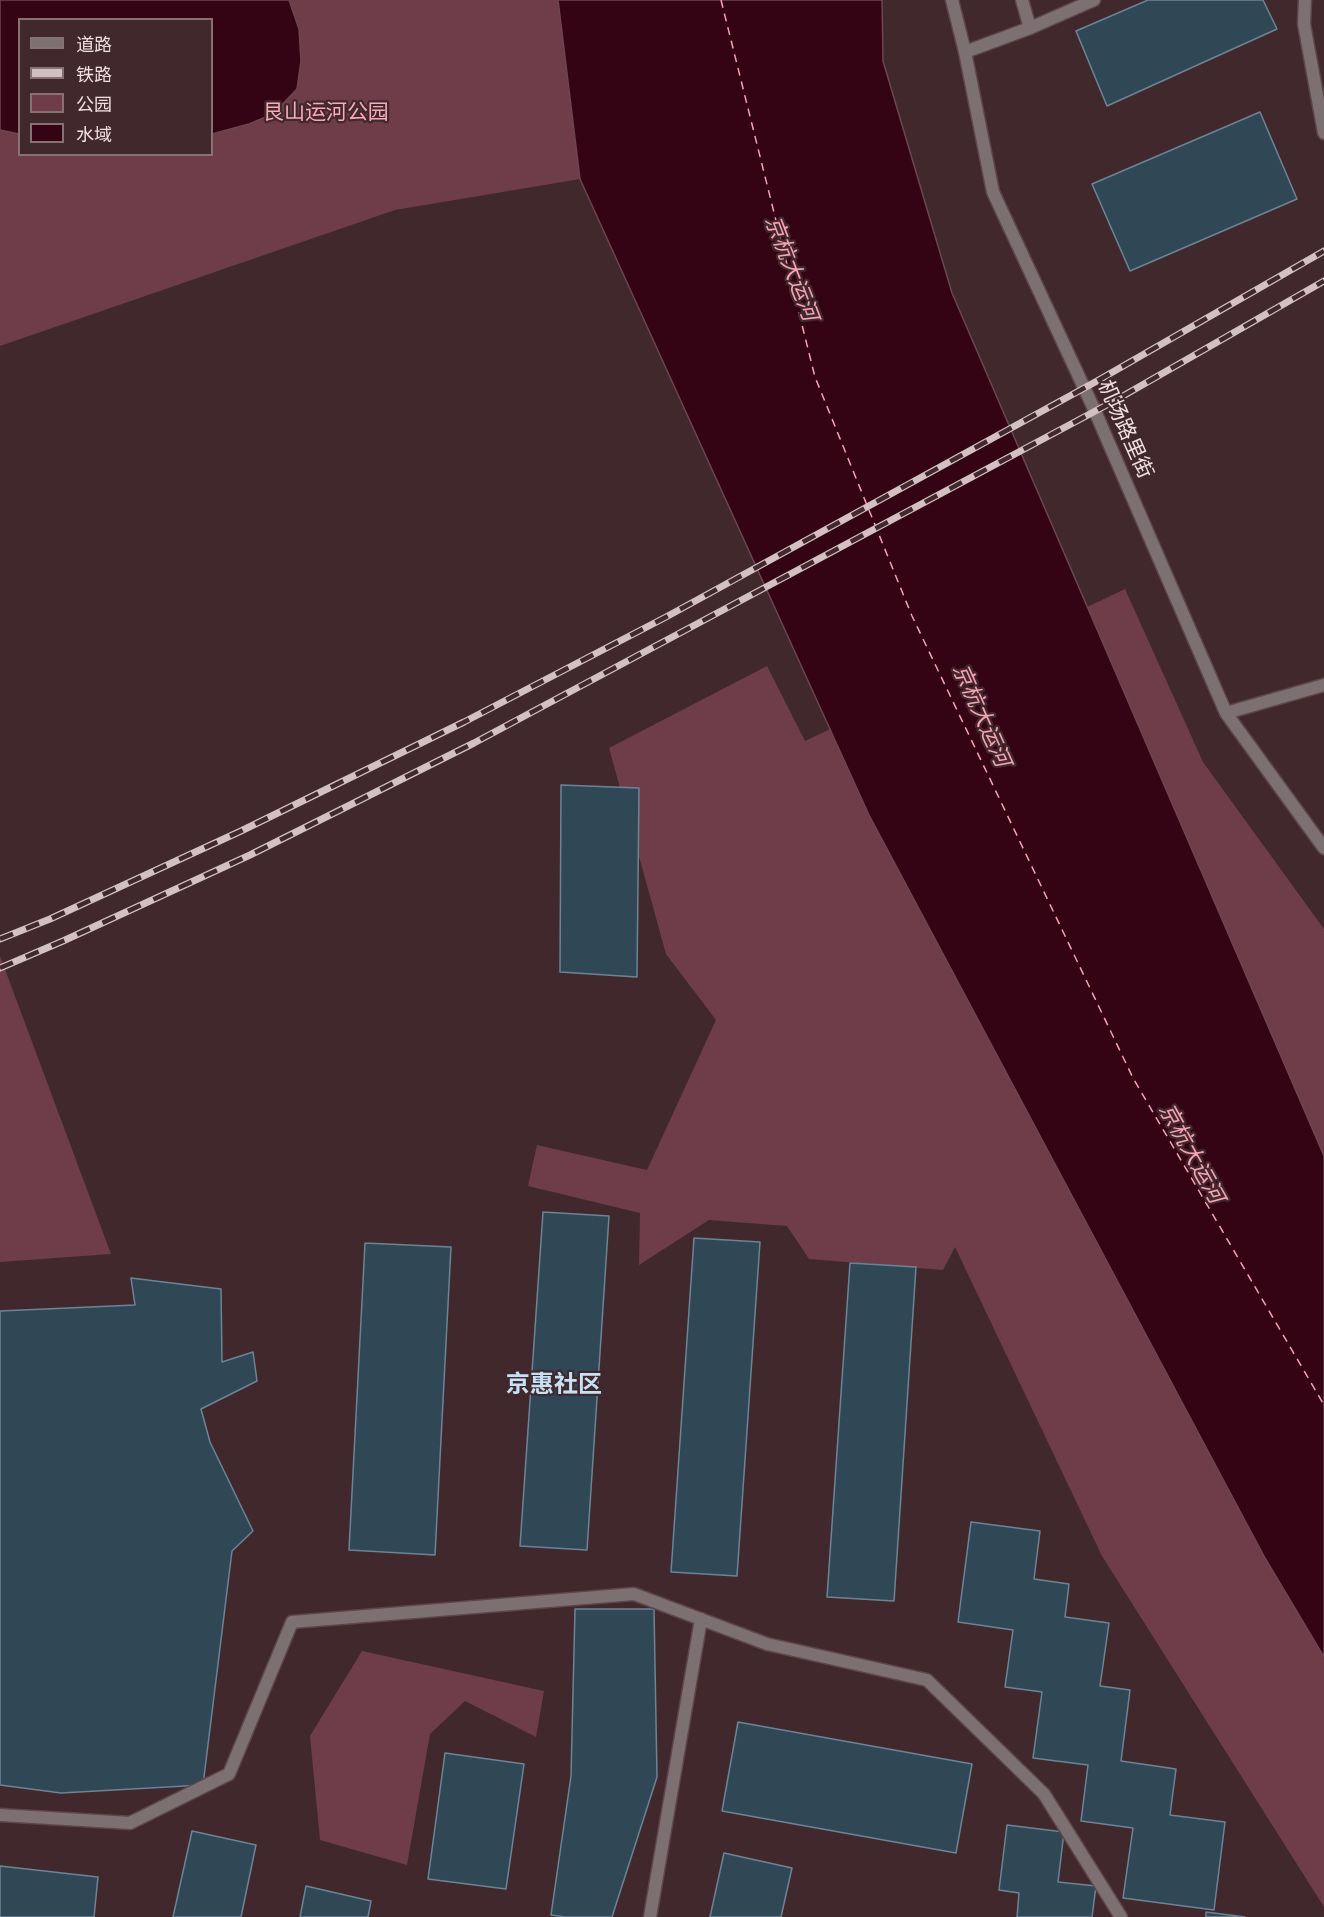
<!DOCTYPE html>
<html>
<head>
<meta charset="utf-8">
<style>
	body { margin:0 }
	#map { position:relative; width:1324px; height:1917px; overflow:hidden; background:#41282d; font-family:"Nunito Sans","Noto Sans SC",sans-serif }
	canvas { display:block }
	.legend { position:absolute; left:18px; top:18px; width:195px; height:138px; box-sizing:border-box; background:#41282d; border:2px solid #877175; margin:0; padding:8px 10px; list-style:none; font-size:18px; color:#f0dfe2 }
	.legend li { display:flex; align-items:center; gap:12px; height:30px }
	.legend b { width:30px; border:2px solid #877175 }
</style>
</head>
<body>
<div id="map">
<canvas width="1324" height="1917"></canvas>
<ul class="legend">
<li><b style="height:8px;background:#7d7072"></b>道路</li>
<li><b style="height:8px;background:#d2c0c3"></b>铁路</li>
<li><b style="height:16px;background:#6e3d49"></b>公园</li>
<li><b style="height:16px;background:#340415"></b>水域</li>
</ul>
</div>
<script>
const ctx = document.querySelector('canvas').getContext('2d');
ctx.lineJoin = 'round';
function paint(path, color) { ctx.fillStyle = color; ctx.fill(path, 'evenodd'); }
const poly = rows => new Path2D(rows.map(r => 'M' + r).join(''));
function trace(path, color, width, dash) { ctx.strokeStyle = color; ctx.lineWidth = width; ctx.lineCap = dash ? 'butt' : 'round'; ctx.setLineDash(dash || []); ctx.stroke(path); }
function drawText(font, color, halo, rows, align = 'center') {
  ctx.font = font + ' "Nunito Sans","Noto Sans SC",sans-serif'; ctx.lineWidth = 4.5; ctx.setLineDash([]); ctx.textBaseline = 'middle'; ctx.strokeStyle = halo; ctx.fillStyle = color; for (const [text, x, y, turn = 0] of rows) {
    ctx.save(); ctx.translate(x, y); ctx.rotate((+turn || 0) * Math.PI / 180); ctx.textAlign = isNaN(turn) ? turn : align; if (halo) ctx.strokeText(text, 0, 0); ctx.fillText(text, 0, 0); ctx.restore();
  }
}
paint(poly([
	[0,0,558,0,580,179,395,210,0,346],
	[20,20,212,20,212,154,20,154],
	[1125,589,1203,762,1324,929,1324,1907,1102,1556,955,1247,943,1270,809,1259,787,1226,709,1220,639,1265,640,1213,528,1186,537,1145,647,1170,716,1020,666,954,609,748,767,666,805,741],
	[0,956,111,1254,0,1262],
	[362,1651,544,1691,536,1737,465,1701,430,1734,407,1865,320,1840,310,1736]
]), '#6e3d49');
const water = poly([
	[0,0,289,0,299,29,301,61,297,89,273,114,249,124,212,134,212,20,20,20,19,134,0,130,0,0],
	[558,0,882,0,883,61,952,293,1324,1156,1324,1657,1265,1558,869,815,580,179,558,0]
]);
paint(water, '#340415');
trace(water, '#6c4652', 1.5);
trace(poly([
	[721,0,815,377,912,616,1133,1078,1324,1405]
]), '#f7a2b5', 1.5, [8, 6]);
const building = poly([
	[1148,0,1263,0,1277,29,1107,106,1076,31,1148,0],
	[1260,112,1297,199,1130,271,1092,184,1260,112],
	[561,785,639,788,637,977,560,972,561,785],
	[543,1212,609,1216,587,1550,520,1546,543,1212],
	[694,1238,760,1242,737,1576,671,1572,694,1238],
	[365,1243,451,1247,435,1555,349,1550,365,1243],
	[850,1263,916,1267,894,1601,827,1597,850,1263],
	[131,1278,221,1289,222,1362,253,1352,257,1381,201,1409,210,1442,253,1531,232,1551,203,1785,61,1793,0,1785,0,1311,135,1305,131,1278],
	[971,1522,1040,1531,1034,1579,1069,1584,1065,1617,1109,1623,1100,1686,1130,1690,1121,1761,1176,1769,1170,1815,1225,1822,1214,1910,1123,1898,1133,1828,1081,1821,1088,1765,1033,1758,1042,1692,1005,1687,1013,1630,958,1622,971,1522],
	[575,1609,654,1609,657,1777,612,1917,565,1917,551,1915,571,1776,575,1609],
	[738,1722,972,1764,956,1853,722,1811,738,1722],
	[445,1753,524,1764,506,1889,428,1879,445,1753],
	[1007,1825,1064,1832,1058,1882,1096,1886,1092,1917,1017,1917,1019,1893,999,1890,1007,1825],
	[192,1831,256,1845,241,1917,173,1917,192,1831],
	[724,1853,792,1868,781,1917,710,1917,724,1853],
	[0,1866,98,1877,94,1917,0,1917,0,1866],
	[306,1886,371,1901,368,1917,300,1917,306,1886],
	[1206,1912,1245,1917,1206,1917,1206,1912]
]);
paint(building, '#304756');
trace(building, '#6c8596', 1.5);
const lane = poly([
	[1022,0,1030,28],
	[1305,0,1304,24,1324,133],
	[0,1815,130,1823,229,1774,292,1622,634,1594,767,1644,927,1680,1044,1794,1121,1917],
	[650,1917,701,1619]
]);
const street = poly([
	[952,0,965,52,993,192,1094,409,1226,713,1324,848],
	[965,52,1030,28,1094,0],
	[1226,713,1324,685]
]);
trace(lane, '#5d454a', 15);
trace(street, '#5d454a', 15);
trace(lane, '#7d7072', 12);
trace(street, '#7d7072', 12);
const rail = poly([
	[0,939,50,919,241,831,464,722,666,617,1097,381,1324,251],
	[0,968,63,941,250,855,474,743,1116,400,1324,281]
]);
trace(rail, '#d2c0c3', 7);
trace(rail, '#41282d', 4.5, [14]);
drawText('21px', '#fca7ba', '#41282d', [
	["艮山运河公园",326,114]
]);
drawText('21px', '#f0dfe2', '#41282d', [
	["机场路里街",1124,430,66]
]);
drawText('italic 22px', '#f7a2b5', '#41282d', [
	["京杭大运河",790,269,69],
	["京杭大运河",980,716,66],
	["京杭大运河",1190,1154,61]
]);
drawText('bold 24px', '#c5e1f5', '#41282d', [
	["京惠社区",554,1386]
]);
</script>
</body>
</html>
